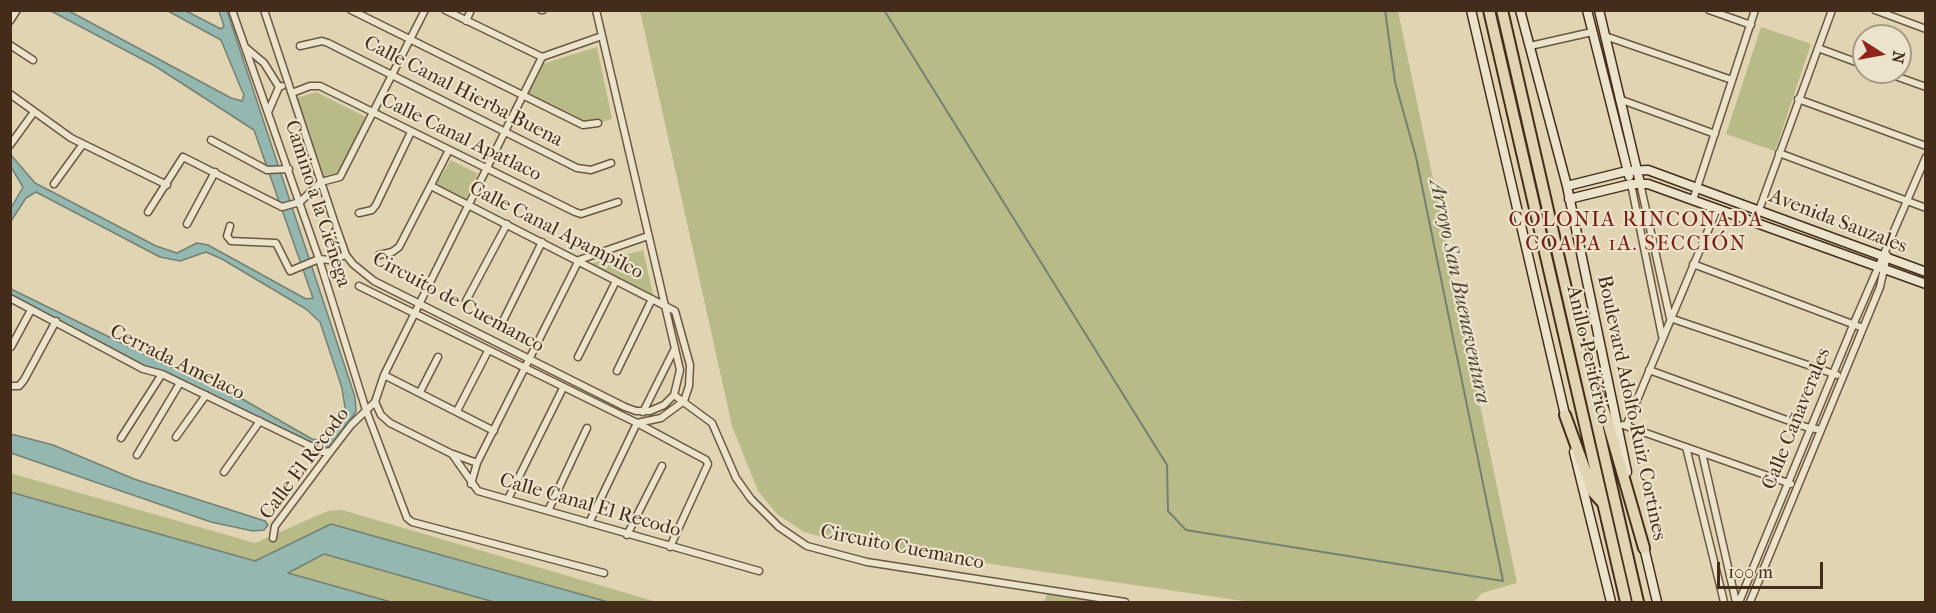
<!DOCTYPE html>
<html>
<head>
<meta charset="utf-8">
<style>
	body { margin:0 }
	#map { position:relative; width:1936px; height:613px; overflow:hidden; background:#e1d4b2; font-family:"IM FELL French Canon",serif }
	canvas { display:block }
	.frame { position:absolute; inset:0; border:12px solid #442c1b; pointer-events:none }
	.north { position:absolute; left:1852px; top:24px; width:60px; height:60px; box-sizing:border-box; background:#ece3cd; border:2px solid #a99a86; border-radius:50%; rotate:101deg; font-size:16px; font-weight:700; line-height:24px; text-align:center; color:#442c1b }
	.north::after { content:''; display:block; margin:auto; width:21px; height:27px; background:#8f2418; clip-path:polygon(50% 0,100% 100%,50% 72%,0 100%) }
	.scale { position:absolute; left:1717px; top:562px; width:106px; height:27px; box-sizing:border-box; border:3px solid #442c1b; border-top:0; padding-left:8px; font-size:18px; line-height:21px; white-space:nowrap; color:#442c1b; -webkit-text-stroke:4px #ece3cd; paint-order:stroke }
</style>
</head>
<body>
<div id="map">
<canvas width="1936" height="613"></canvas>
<div class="frame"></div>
<div class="north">N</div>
<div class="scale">100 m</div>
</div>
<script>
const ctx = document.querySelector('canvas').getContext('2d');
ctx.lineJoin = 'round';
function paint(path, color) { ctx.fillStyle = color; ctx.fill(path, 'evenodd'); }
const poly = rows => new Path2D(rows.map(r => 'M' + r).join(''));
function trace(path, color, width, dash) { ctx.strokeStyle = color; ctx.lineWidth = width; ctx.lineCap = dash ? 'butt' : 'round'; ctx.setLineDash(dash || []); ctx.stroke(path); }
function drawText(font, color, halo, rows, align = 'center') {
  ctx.font = font + ' "IM FELL French Canon",serif'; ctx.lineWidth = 4.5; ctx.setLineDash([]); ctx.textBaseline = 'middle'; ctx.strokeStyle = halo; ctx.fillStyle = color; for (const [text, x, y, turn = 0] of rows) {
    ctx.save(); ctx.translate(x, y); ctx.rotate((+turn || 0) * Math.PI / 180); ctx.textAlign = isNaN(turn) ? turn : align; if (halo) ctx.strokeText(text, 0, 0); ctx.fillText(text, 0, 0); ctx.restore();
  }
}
paint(poly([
	[640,11,1398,11,1517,583,1482,593,1474,602,1250,602,841,542,804,532,777,514,758,491,732,426],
	[1761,27,1811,44,1775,151,1726,134],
	[597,47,612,119,586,127,526,95,542,64],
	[316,92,366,117,337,176,324,182,296,98],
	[451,160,478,174,465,200,436,184],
	[643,250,655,303,582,266],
	[10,473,255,543,328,511,342,510,657,602,11,602],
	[1047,593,1112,602,1044,602]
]), '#b8bb88');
const water = poly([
	[51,11,69,11,231,98,242,101,244,95,240,86,221,40,168,11,186,11,221,29,224,26,219,11,227,11,355,397,356,411,353,416,330,447,322,448,196,387,147,367,11,296,11,289,152,358,237,396,312,439,323,441,326,439,342,417,345,408,342,388,320,322,306,309,222,259,206,252,180,261,160,257,36,192,26,198,11,221,11,208,23,187,11,167,11,155,35,183,156,246,177,253,197,243,208,245,306,299,313,298,254,130,155,66,51,11],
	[11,434,53,445,134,479,265,521,268,525,264,530,253,531,211,522,11,453,11,434],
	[10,492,255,561,331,524,608,602,494,602,324,554,288,573,391,602,11,602,10,492]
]);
paint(water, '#94b8b0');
trace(water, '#748074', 1.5);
trace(poly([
	[884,10,1167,465,1168,511,1186,530,1503,581,1416,157,1395,82,1385,10]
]), '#748074', 2);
const street = poly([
	[232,10,319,259,366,410,407,518,412,522,604,573],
	[264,10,335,224,346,255,353,264,374,281,625,407,636,411,650,411,664,405,674,395,680,370,596,10],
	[351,10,583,125,598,123],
	[445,10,542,57,602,36],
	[541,10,543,10],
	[1709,10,1751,25],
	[1875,10,1926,29],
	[10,21,17,10],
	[466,21,471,10],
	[1605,36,1732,80],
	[10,45,33,60],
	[300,46,322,41,328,43,577,168,591,170,611,163],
	[1530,46,1592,32],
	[245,47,264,63,279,87],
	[1818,48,1864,65],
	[1884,72,1926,87],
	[292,93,310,86,320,86,575,212,581,214,618,202],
	[10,94,71,138,167,185],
	[1619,99,1715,134],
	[1798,99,1926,146],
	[269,110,279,87,282,86],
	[211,140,267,170,289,169],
	[10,145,34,112],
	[1779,153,1926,208],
	[1640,183,1670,318,1837,375],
	[54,184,83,144],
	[1631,184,1662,336],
	[1693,200,1755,10],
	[148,212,183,157,282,207,300,202,321,182,340,177,425,10],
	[359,213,372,210,376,205,411,132],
	[1755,221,1832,10],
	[187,224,215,172],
	[230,226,227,236,231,241,276,243,290,271,319,259,330,260,346,255],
	[379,255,392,252,399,247,449,150],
	[1693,264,1863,328],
	[359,286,637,423,661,418,684,401,689,386,690,365,675,311,431,186],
	[10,298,143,369,162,374,323,452,331,451],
	[466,301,507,224],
	[502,323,542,242],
	[11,347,31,310],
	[578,357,616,281],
	[1649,370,1806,427,1821,430],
	[617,371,652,299],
	[384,375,494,431],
	[10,386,19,386,24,380,56,321],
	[420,392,438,357],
	[674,395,712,423,736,478,751,499,779,527,807,546,867,562,1125,602],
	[375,402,381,415,390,423,452,454,478,491,759,571],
	[457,411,488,351],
	[643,412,675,348],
	[1627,424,1717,209],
	[1623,425,1791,484],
	[176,437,206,395],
	[121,438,162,374],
	[1686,447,1724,602],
	[1702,453,1736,602],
	[453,454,477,463],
	[137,455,180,383],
	[224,472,260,421],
	[471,484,477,463,579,260,648,236],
	[508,499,563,388],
	[548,511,587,428],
	[589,523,637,423,706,460,708,464,670,547],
	[627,535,662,466],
	[273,538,275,526,331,451,351,425,375,402,384,375,542,57],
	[1739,602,1854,323,1926,157],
	[1750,602,1880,287,1887,255]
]);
const secondary = poly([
	[1471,10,1566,419],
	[1520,10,1567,186,1627,472],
	[1587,10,1629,176],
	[1599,10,1640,183],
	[1567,186,1627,171,1648,170,1926,272],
	[1569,199,1631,184,1648,184,1926,284],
	[1574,452,1611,602],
	[1643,543,1657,602]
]);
const highway = poly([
	[1489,10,1626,602],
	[1502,10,1638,602],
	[1593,384,1606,416,1644,548],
	[1565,415,1593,492,1602,502]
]);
trace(street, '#6b5641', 9);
trace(secondary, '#442c1b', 11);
trace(highway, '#442c1b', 14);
trace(street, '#ece3cd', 6);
trace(secondary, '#ece3cd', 8);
trace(highway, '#e1d4b2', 10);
drawText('20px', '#442c1b', '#ece3cd', [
	["Calle Canal Hierba Buena",463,92,27],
	["Calle Canal Apatlaco",461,138,26],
	["Camino a la Ciénega",317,204,72],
	["Avenida Sauzales",1838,222,21],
	["Calle Canal Apampilco",556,231,27],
	["Circuito de Cuemanco",458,303,28],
	["Anillo Periférico",1588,355,77],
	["Cerrada Amelaco",177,363,26],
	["Boulevard Adolfo Ruiz Cortines",1631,408,78],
	["Calle Cañaverales",1797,419,-68],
	["Calle El Recodo",305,464,-53],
	["Calle Canal El Recodo",590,506,16],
	["Circuito Cuemanco",902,548,11]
]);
ctx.letterSpacing = '1.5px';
drawText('21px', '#7a1f14', '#ece3cd', [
	["COLONIA RINCONADA",1636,221],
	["COAPA 1A. SECCIÓN",1636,245]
]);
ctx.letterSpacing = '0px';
drawText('italic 21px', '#544839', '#ece3cd', [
	["Arroyo San Buenaventura",1459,292,78]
]);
</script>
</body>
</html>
